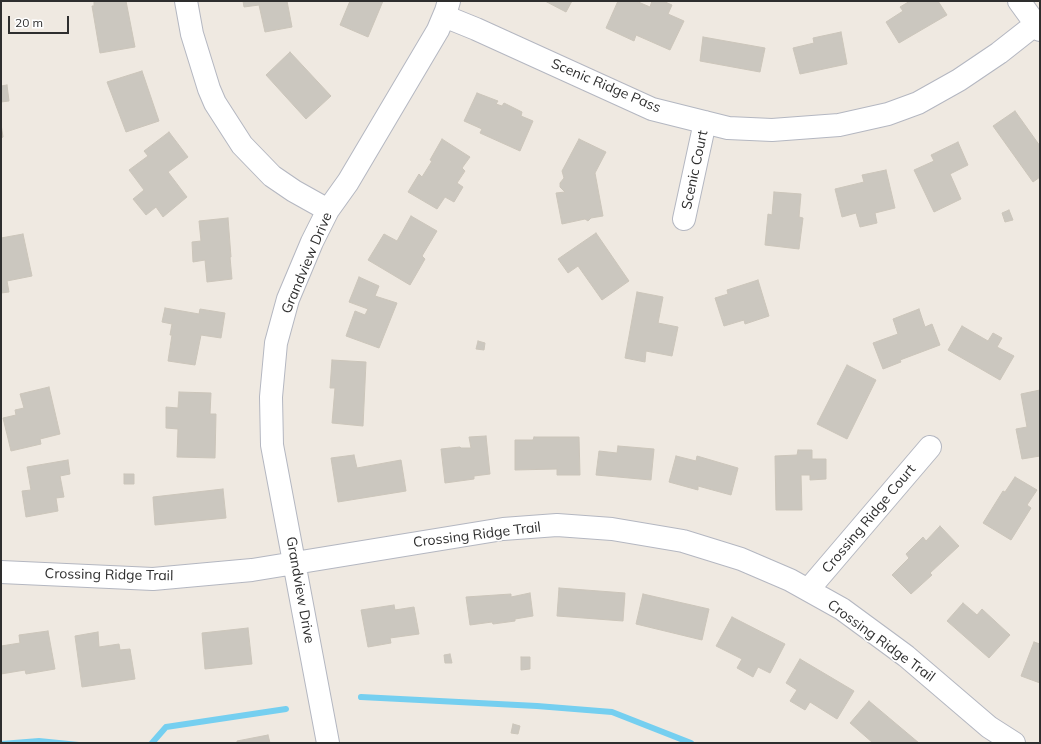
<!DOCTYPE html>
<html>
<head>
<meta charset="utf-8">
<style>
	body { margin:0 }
	#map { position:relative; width:1041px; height:744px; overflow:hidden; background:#efe9e1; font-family:Mulish,sans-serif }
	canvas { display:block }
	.frame { position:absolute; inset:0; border:2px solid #2e2e2e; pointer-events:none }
	.scale { position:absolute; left:8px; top:16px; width:61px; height:18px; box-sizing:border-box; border:2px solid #2e2e2e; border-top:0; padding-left:5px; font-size:12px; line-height:14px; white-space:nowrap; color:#2e2e2e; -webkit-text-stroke:3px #fff; paint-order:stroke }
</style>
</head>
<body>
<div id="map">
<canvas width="1041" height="744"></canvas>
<div class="frame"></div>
<div class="scale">20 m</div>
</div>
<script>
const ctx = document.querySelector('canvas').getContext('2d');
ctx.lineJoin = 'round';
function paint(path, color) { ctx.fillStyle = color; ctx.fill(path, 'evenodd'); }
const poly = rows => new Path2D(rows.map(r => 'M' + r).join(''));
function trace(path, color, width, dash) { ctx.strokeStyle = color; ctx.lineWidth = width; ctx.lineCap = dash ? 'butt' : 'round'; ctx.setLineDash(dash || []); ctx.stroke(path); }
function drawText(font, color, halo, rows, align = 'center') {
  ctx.font = font + ' Mulish,sans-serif'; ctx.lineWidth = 3.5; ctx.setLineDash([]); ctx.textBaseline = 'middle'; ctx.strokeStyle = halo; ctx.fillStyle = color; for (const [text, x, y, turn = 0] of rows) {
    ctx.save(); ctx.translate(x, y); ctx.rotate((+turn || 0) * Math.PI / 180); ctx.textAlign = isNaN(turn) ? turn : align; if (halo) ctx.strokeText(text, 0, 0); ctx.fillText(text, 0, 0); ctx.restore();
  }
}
paint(poly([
	[39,738,89,743,1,743,1,741]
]), '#75cff0');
trace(poly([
	[361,697,537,706,612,712,691,743],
	[152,743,166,727,286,709]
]), '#75cff0', 6);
const building = poly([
	[94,1,126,1,135,47,100,53,92,6,94,6,94,1],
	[243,1,287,1,292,27,265,32,259,5,244,7,243,1],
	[350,1,383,1,368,37,340,25,350,1],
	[545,1,572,1,566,12,545,1],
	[618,1,636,1,650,7,652,1,663,1,672,5,668,14,684,21,670,50,636,35,634,41,606,28,618,1],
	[910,1,938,1,947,15,899,43,886,22,903,11,900,7,910,1],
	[841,32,847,64,800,74,793,48,814,43,813,38,841,32],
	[703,37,765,48,760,72,700,61,703,37],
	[290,52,331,96,306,119,266,75,290,52],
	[142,71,159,121,126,132,107,82,142,71],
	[7,85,9,101,1,102,1,86,7,85],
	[477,93,498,101,496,104,502,106,504,103,522,112,521,116,533,121,520,151,480,133,482,129,464,121,477,93],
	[1015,111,1040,146,1040,177,1033,182,993,126,1015,111],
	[1,124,3,137,1,138,1,124],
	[169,132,188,157,168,172,187,197,163,217,156,207,146,215,133,199,144,190,129,170,148,156,144,151,169,132],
	[442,139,470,157,462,168,465,171,457,183,463,187,454,202,445,197,437,209,408,192,419,174,422,177,432,161,430,160,442,139],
	[579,139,606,152,595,173,603,216,591,218,588,221,585,219,562,224,556,193,565,192,560,187,560,183,564,178,562,171,579,139],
	[958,142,968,165,950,174,961,199,934,212,914,170,934,161,931,155,958,142],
	[886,170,895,208,875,213,877,223,860,227,856,213,842,217,835,189,864,182,862,175,886,170],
	[774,192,801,194,799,217,803,218,799,249,765,245,768,214,772,215,774,192],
	[1009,210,1013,220,1005,222,1002,213,1009,210],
	[411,216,437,231,422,256,425,259,410,285,368,260,384,234,397,241,411,216],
	[228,218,231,257,230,257,232,279,207,282,205,260,193,262,192,242,201,241,199,221,228,218],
	[596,233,629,281,602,300,578,266,568,273,558,259,596,233],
	[23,234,32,276,7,281,9,292,1,293,1,238,23,234],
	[359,277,379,286,375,296,397,303,379,348,346,336,355,311,365,315,368,309,349,302,359,277],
	[758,280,769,316,745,324,744,320,724,326,715,298,728,294,727,290,758,280],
	[637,292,663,297,658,323,678,327,672,356,646,351,645,362,625,358,637,292],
	[165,308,199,314,200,309,225,313,221,338,201,335,195,365,168,361,172,335,170,335,172,324,162,322,165,308],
	[919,309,925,327,932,324,940,345,900,360,901,362,883,369,873,343,898,334,893,319,919,309],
	[962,326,988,341,993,333,1002,338,997,347,1014,356,1000,380,948,350,962,326],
	[478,341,485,343,484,350,476,349,478,341],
	[332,360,366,362,363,426,332,423,335,388,330,388,332,360],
	[847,365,876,380,847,439,817,424,847,365],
	[49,387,60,434,40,439,41,444,11,451,3,418,16,415,15,410,24,408,20,394,49,387],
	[1040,390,1040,456,1022,459,1016,429,1027,427,1021,394,1040,390],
	[179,392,211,393,210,414,216,414,215,458,177,457,178,429,166,428,166,407,178,408,179,392],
	[486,436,490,474,474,476,474,479,445,483,441,449,460,447,461,448,471,448,469,437,486,436],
	[534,437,579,437,580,475,557,475,557,469,515,470,515,440,533,440,534,437],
	[618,446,654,449,651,480,596,475,599,451,617,453,618,446],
	[798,450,812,450,812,459,826,459,826,479,810,480,810,475,801,475,802,510,776,510,775,456,797,455,798,450],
	[354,455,357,468,401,460,406,491,338,502,331,458,354,455],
	[676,456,696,461,697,456,738,468,731,495,698,486,698,490,669,482,676,456],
	[68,460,70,474,60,476,64,497,56,498,58,511,26,517,22,491,31,490,27,467,68,460],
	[124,474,134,474,134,484,124,484,124,474],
	[1015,477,1037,490,1027,505,1031,508,1011,540,983,523,1003,491,1005,492,1015,477],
	[223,489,226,518,155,525,153,497,223,489],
	[940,526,959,546,930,573,932,575,911,594,892,575,909,558,906,554,923,537,926,541,940,526],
	[559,588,625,593,623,621,557,616,559,588],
	[530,593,533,616,515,619,515,621,493,624,492,622,470,625,466,597,511,594,511,597,530,593],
	[643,594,709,609,702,640,636,624,643,594],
	[963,603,977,615,982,609,1010,635,989,658,947,621,963,603],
	[394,605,395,610,414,607,419,634,390,638,391,643,368,647,361,610,394,605],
	[732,617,785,644,770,673,758,667,753,677,737,668,742,659,716,646,732,617],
	[248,628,252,664,205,669,202,633,248,628],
	[48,631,55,669,26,674,25,670,1,674,1,646,20,643,19,635,48,631],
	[98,632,99,647,119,644,120,650,130,649,135,679,82,687,75,636,98,632],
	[1034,642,1040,644,1040,683,1021,676,1034,642],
	[450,654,452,663,445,663,444,655,450,654],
	[521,657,530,657,530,669,521,670,521,657],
	[800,659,854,691,837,719,810,702,805,710,790,701,797,690,786,683,800,659],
	[869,701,919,743,873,743,850,723,869,701],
	[513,724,520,726,518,734,511,733,513,724],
	[268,735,270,743,237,743,237,741,268,735]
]);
paint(building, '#cbc7bf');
trace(building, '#cbc5ba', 1);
const minor = poly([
	[186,1,192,34,209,89,215,103,242,145,272,176,294,191,328,210],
	[1019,1,1040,30],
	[444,16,476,29,652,109,728,128,772,130,839,125,888,114,918,103,959,80,999,53,1036,24],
	[684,219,705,122],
	[1,572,153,579,252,570,503,529,557,525,612,529,683,541,741,559,790,580,842,609,906,656,989,727,1014,743],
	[808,590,930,447],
	[328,743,272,445,271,397,276,343,288,299,312,242,328,210,348,182,438,30,446,11,449,1]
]);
trace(minor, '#b4b7c1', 24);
trace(minor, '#fff', 22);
drawText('14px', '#2e2e2e', '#fff', [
	["Scenic Ridge Pass",606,86,23],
	["Scenic Court",695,170,-78],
	["Grandview Drive",307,263,-67],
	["Crossing Ridge Court",869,519,-50],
	["Crossing Ridge Trail",477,535,-7],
	["Crossing Ridge Trail",109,575,1],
	["Grandview Drive",300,590,80],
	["Crossing Ridge Trail",881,641,36]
]);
</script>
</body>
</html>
